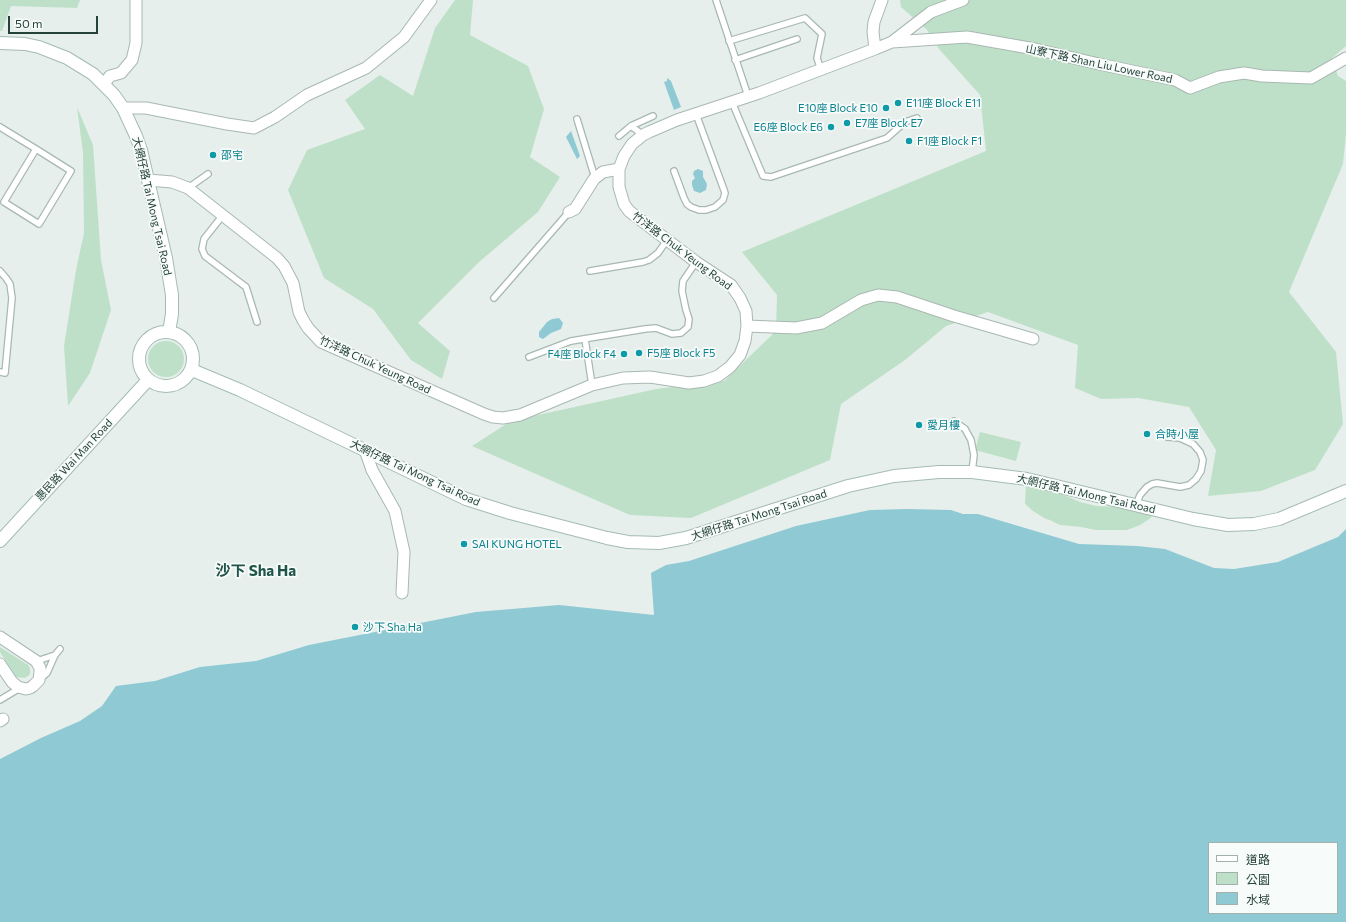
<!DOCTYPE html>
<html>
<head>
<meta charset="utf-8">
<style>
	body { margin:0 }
	#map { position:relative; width:1346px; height:922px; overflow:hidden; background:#e6efeb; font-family:Commissioner,"Noto Sans TC",sans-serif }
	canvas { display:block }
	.legend { position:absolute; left:1208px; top:842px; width:130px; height:72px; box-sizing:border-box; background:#f7fbf9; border:1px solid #a3b1ad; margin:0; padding:5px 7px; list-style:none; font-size:12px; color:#24423a }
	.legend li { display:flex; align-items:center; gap:8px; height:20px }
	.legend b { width:20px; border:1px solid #a3b1ad }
	.scale { position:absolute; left:8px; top:16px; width:90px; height:18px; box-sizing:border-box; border:2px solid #24423a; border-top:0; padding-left:5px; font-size:12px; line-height:14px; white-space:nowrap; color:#24423a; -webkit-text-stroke:3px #f7fbf9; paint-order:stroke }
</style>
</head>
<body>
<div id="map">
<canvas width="1346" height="922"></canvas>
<ul class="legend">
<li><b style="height:5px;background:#fff"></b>道路</li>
<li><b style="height:11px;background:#bfe0c8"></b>公園</li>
<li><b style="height:11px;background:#8ec9d4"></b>水域</li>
</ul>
<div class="scale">50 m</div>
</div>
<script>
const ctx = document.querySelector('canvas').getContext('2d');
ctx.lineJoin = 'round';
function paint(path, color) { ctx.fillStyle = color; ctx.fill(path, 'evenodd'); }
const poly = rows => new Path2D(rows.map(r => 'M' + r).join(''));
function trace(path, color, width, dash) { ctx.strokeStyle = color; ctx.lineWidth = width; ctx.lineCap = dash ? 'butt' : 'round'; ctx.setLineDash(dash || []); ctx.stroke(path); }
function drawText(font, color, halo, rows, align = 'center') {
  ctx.font = font + ' Commissioner,"Noto Sans TC",sans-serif'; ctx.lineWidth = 3.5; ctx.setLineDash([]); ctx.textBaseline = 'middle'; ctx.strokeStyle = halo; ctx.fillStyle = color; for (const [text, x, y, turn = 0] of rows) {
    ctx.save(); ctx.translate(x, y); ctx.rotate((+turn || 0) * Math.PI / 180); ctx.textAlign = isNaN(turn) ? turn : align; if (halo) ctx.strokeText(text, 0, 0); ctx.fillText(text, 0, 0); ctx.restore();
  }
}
paint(poly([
	[0,0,80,0,77,8,11,6,2,31,0,31],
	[455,0,473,0,470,35,528,66,544,109,530,157,560,177,538,212,479,262,418,323,450,351,442,379,411,360,373,309,324,278,288,190,307,150,365,129,345,100,380,75,413,96,435,28],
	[900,0,1346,0,1346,46,1332,58,1338,76,1346,81,1346,134,1343,164,1289,292,1336,352,1343,424,1315,470,1261,491,1208,496,1216,450,1189,407,1138,398,1101,399,1075,388,1078,345,988,312,946,326,905,360,841,404,830,460,691,518,630,515,472,446,511,421,656,389,724,381,776,331,777,295,742,252,986,151,980,95,939,49,927,30,901,7],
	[77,107,93,145,101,260,111,310,90,373,68,406,64,346,76,270,84,233,83,153],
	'148 359a18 18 0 1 1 36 0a18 18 0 1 1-36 0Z',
	[980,432,1021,442,1016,461,975,450],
	[1026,484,1046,487,1080,502,1096,506,1122,507,1152,514,1151,518,1140,525,1127,530,1096,530,1081,527,1060,525,1050,520,1046,519,1033,511,1025,504],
	[0,647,28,665,30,668,30,674,28,676,25,678,16,677,0,652]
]), '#bfe0c8');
paint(poly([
	[667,78,671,81,681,107,674,110,664,82,667,81],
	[571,131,580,156,577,159,566,137],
	[698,169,703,171,703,177,707,184,706,190,700,193,694,191,692,185,692,181,695,178,693,174,694,171],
	[559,318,563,323,561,329,551,333,543,339,539,337,539,332,547,322,552,319],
	[907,509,951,510,963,514,978,514,1079,544,1137,546,1165,549,1214,568,1234,569,1278,562,1338,537,1346,529,1346,922,0,922,0,759,41,738,80,721,102,706,116,686,155,681,200,667,256,661,309,645,476,612,559,605,654,615,651,573,666,565,689,561,796,526,870,510],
	[1209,843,1337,843,1337,913,1209,913]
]), '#8ec9d4');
const lane = poly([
	[716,0,748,96],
	[729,41,805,18,822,34,817,58,821,70],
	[735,60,797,39],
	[732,102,763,176,771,177,887,138,905,122,917,118],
	[577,119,595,178],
	[631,126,643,135],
	[0,127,36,149,71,171,39,224,4,202,36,149],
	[619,136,631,126,653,116],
	[674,171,684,198,687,204,691,207,699,210,706,210,715,207,723,200,725,193,724,190,696,114],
	[188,188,208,174],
	[223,215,204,239,202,249,205,256,246,287,257,322],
	[0,271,6,278,10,284,12,298,5,373,0,372],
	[590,271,643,262,649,260,658,253,667,240],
	[494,298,569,212],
	[585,339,592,385],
	[529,357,571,341,645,329,656,328,672,334,681,333,688,327,689,319,686,310,682,291,683,281,696,262],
	[949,424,954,421,965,429,971,440,974,455,972,472],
	[1136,505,1140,495,1147,487,1152,484,1157,483,1180,487,1189,485,1196,479,1201,471,1203,460,1200,452,1193,444,1180,438,1167,437],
	[34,659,40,660,55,655],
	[39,680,47,673,55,655,60,649],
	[0,700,20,688]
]);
const street = poly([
	[892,42,967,37,1035,49,1099,64,1175,80,1190,88,1219,77,1244,73,1262,76,1311,78,1346,58],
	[875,49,873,32,874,22,882,0],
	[104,84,110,76,121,73,132,60,136,43,136,0],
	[123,108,146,108,227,124,254,128,275,117,307,95,366,68,404,37,431,0],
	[148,180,172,182,188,188,277,258,284,266,293,283,299,312,303,320,308,328,321,342,484,414,493,417,503,418,520,415,592,385,623,378,650,377,689,383,704,381,718,376,730,367,740,355,745,341,747,326,746,311,740,298,731,285,696,262,629,211,624,204,619,187,619,169,624,156,632,144,643,135,649,132,677,120,759,93,875,49,892,42,931,12,963,0],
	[569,212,575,209,594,179,603,172,619,169],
	[747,326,796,328,822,323,861,300,878,295,897,297,954,316,1033,339],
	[365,450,372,470,395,511,404,552,402,593],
	[0,637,36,661,40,668,40,672,39,680,33,686,30,688,26,689,18,687,12,682,0,664],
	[0,721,3,719]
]);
const secondary = poly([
	[0,43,25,44,39,47,67,58,93,74,114,95,123,108,136,136,141,150,166,258,172,295,172,314,169,332],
	'139 359a27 27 0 1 1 54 0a27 27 0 1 1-54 0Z',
	[192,370,240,390,466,499,510,513,607,538,628,542,659,543,686,538,848,486,894,476,939,472,972,472,1027,479,1193,519,1228,525,1254,524,1279,519,1346,491],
	[0,541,148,380]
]);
trace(lane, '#a8b8b2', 8);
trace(street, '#a8b8b2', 13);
trace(secondary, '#a4bbb3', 14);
trace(lane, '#fff', 5.5);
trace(street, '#fff', 11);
trace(secondary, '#fff', 12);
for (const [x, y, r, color] of [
	[898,103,4,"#0f9aa8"],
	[886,108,4,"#0f9aa8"],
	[847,123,4,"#0f9aa8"],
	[831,127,4,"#0f9aa8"],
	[909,141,4,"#0f9aa8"],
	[213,155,4,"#0f9aa8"],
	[639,353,4,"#0f9aa8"],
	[624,354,4,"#0f9aa8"],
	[919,425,4,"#0f9aa8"],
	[1147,434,4,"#0f9aa8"],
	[464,544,4,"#0f9aa8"],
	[355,627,4,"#0f9aa8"]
]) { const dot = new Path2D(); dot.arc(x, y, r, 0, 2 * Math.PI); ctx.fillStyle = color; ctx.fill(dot); trace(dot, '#f7fbf9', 1.5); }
drawText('11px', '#24423a', '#f7fbf9', [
	["山寮下路 Shan Liu Lower Road",1099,64,12],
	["大網仔路 Tai Mong Tsai Road",152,206,77],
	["竹洋路 Chuk Yeung Road",682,251,37],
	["竹洋路 Chuk Yeung Road",375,365,25],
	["惠民路 Wai Man Road",74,460,-47],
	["大網仔路 Tai Mong Tsai Road",415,473,25],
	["大網仔路 Tai Mong Tsai Road",1086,494,13],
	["大網仔路 Tai Mong Tsai Road",759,515,-18]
]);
drawText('11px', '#0d838f', '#f7fbf9', [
	["E11座 Block E11",906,103],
	["E10座 Block E10",878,108,"right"],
	["E7座 Block E7",855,123],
	["E6座 Block E6",823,127,"right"],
	["F1座 Block F1",917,141],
	["邵宅",221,155],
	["F5座 Block F5",647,353],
	["F4座 Block F4",616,354,"right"],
	["愛月樓",927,425],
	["合時小屋",1155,434],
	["SAI KUNG HOTEL",472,544],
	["沙下 Sha Ha",363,627]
], 'left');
drawText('bold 15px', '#1f5548', '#f7fbf9', [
	["沙下 Sha Ha",256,571]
]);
</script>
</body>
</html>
